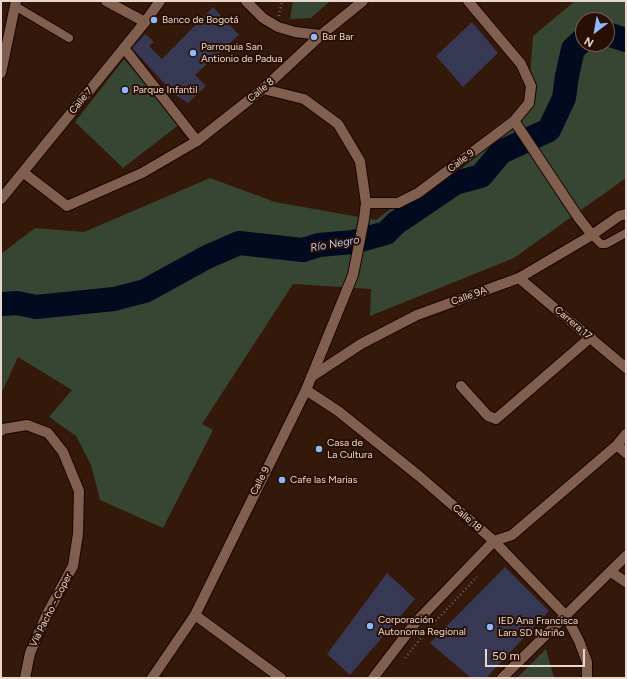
<!DOCTYPE html>
<html>
<head>
<meta charset="utf-8">
<style>
	body { margin:0 }
	#map { position:relative; width:627px; height:679px; overflow:hidden; background:#34180a; font-family:Figtree,sans-serif }
	canvas { display:block }
	.frame { position:absolute; inset:0; border:2px solid #e9d6cd; pointer-events:none }
	.north { position:absolute; left:575px; top:12px; width:40px; height:40px; box-sizing:border-box; background:#290f03; border:1px solid #765f54; border-radius:50%; rotate:211deg; font-size:11px; font-weight:700; line-height:16px; text-align:center; color:#e9d6cd }
	.north::after { content:''; display:block; margin:auto; width:14px; height:18px; background:#90b8fd; clip-path:polygon(50% 0,100% 100%,50% 72%,0 100%) }
	.scale { position:absolute; left:485px; top:649px; width:100px; height:18px; box-sizing:border-box; border:2px solid #e9d6cd; border-top:0; padding-left:5px; font-size:12px; line-height:14px; white-space:nowrap; color:#e9d6cd; -webkit-text-stroke:3px #290f03; paint-order:stroke }
</style>
</head>
<body>
<div id="map">
<canvas width="627" height="679"></canvas>
<div class="frame"></div>
<div class="north">N</div>
<div class="scale">50 m</div>
</div>
<script>
const ctx = document.querySelector('canvas').getContext('2d');
ctx.lineJoin = 'round';
function paint(path, color) { ctx.fillStyle = color; ctx.fill(path, 'evenodd'); }
const poly = rows => new Path2D(rows.map(r => 'M' + r).join(''));
function trace(path, color, width, dash) { ctx.strokeStyle = color; ctx.lineWidth = width; ctx.lineCap = dash ? 'butt' : 'round'; ctx.setLineDash(dash || []); ctx.stroke(path); }
function drawText(font, color, halo, rows, align = 'center') {
  ctx.font = font + ' Figtree,sans-serif'; ctx.lineWidth = 4; ctx.setLineDash([]); ctx.textBaseline = 'middle'; ctx.strokeStyle = halo; ctx.fillStyle = color; for (const [text, x, y, turn = 0] of rows) {
    ctx.save(); ctx.translate(x, y); ctx.rotate((+turn || 0) * Math.PI / 180); ctx.textAlign = isNaN(turn) ? turn : align; if (halo) ctx.strokeText(text, 0, 0); ctx.fillText(text, 0, 0); ctx.restore();
  }
}
paint(poly([
	[293,1,330,1,311,18,290,19],
	[575,1,626,1,626,178,514,258,370,316,371,289,293,284,202,424,213,430,163,528,100,500,91,465,76,436,49,417,72,390,18,357,1,394,1,254,35,228,84,232,210,178,275,202,376,220,528,102,533,36],
	[583,20,607,20,607,44,583,44],
	[124,59,180,124,123,168,75,122],
	[546,649,554,678,517,678]
]), '#364633');
trace(poly([
	[607,34,626,40],
	[1,304,17,303,36,307,114,299,145,291,207,257,239,243,303,250,319,245,353,242,386,233,396,223,455,183,481,176,501,152,549,130,564,98,567,76,573,49,583,40]
]), '#020a20', 24);
paint(poly([
	[213,7,239,35,195,75,206,86,188,103,174,94,132,48,145,34,154,42,149,46,162,59],
	[472,22,498,53,463,87,436,56],
	[505,567,549,611,486,678,471,678,430,643],
	[387,573,415,599,350,675,327,654]
]), '#373854');
const service = poly([
	[15,6,69,38],
	[592,235,601,244,606,244,626,233]
]);
const pedestrian = poly([
	[517,125,578,217]
]);
const minor = poly([
	[145,22,160,1],
	[24,173,67,206,142,173,197,141],
	[1,199,124,48],
	[366,203,398,203,418,193,514,121,529,103,531,86,521,64,468,1],
	[578,217,592,235],
	[519,278,626,368],
	[311,377,361,344,417,315,519,278,592,235,619,216,626,214],
	[461,386,488,416,496,419,591,337],
	[306,390,338,411,419,476,494,541,566,616,579,641,587,662,587,678],
	[617,445,626,453],
	[611,572,626,582],
	[195,615,281,678],
	[373,678,416,622,494,541,512,535,617,445,626,434],
	[502,678,626,556]
]);
const tertiary = poly([
	[106,1,145,22,124,48,197,141,263,89,321,35,363,1],
	[246,1,263,18,278,27,295,32,321,35],
	[1,73,16,1],
	[1,431,3,429,27,425,48,433,63,452,79,491,78,534,73,566,46,616,30,653,25,678],
	[152,678,195,615,306,390,353,275,364,219,366,203,360,161,338,124,304,99,263,89]
]);
trace(service, '#1a0300', 10);
trace(pedestrian, '#1a0300', 12);
trace(minor, '#1a0300', 12);
trace(tertiary, '#1a0300', 12);
trace(poly([
	[279,16,282,1],
	[405,658,430,627,477,577]
]), '#785f53', 2.5, [1, 3]);
trace(service, '#805f4f', 8);
trace(pedestrian, '#805f4f', 10);
trace(minor, '#805f4f', 10);
trace(tertiary, '#805f4f', 10);
for (const [x, y, r, color] of [
	[154,20,4,"#90b8fd"],
	[314,37,4,"#90b8fd"],
	[193,53,4,"#90b8fd"],
	[125,90,4,"#90b8fd"],
	[319,449,4,"#90b8fd"],
	[282,480,4,"#90b8fd"],
	[370,626,4,"#90b8fd"],
	[490,627,4,"#90b8fd"]
]) { const dot = new Path2D(); dot.arc(x, y, r, 0, 2 * Math.PI); ctx.fillStyle = color; ctx.fill(dot); trace(dot, '#290f03', 1.5); }
drawText('10px', '#e9d6cd', '#290f03', [
	["Banco de Bogotá",162,20],
	["Bar Bar",322,37],
	["Parroquia San",201,47],
	["Antionio de Padua",201,59],
	["Parque Infantil",133,90],
	["Casa de",327,443],
	["La Cultura",327,455],
	["Cafe las Marias",290,480],
	["Corporación",378,620],
	["Autonoma Regional",378,632],
	["IED Ana Francisca",498,621],
	["Lara SD Nariño",498,633]
], 'left');
drawText('10px', '#e9d6cd', '#290f03', [
	["Calle 8",261,90,-40],
	["Calle 7",81,101,-51],
	["Calle 9",461,161,-37],
	["Calle 9A",469,296,-20],
	["Carrera 17",573,323,40],
	["Calle 9",260,481,-63],
	["Calle 18",467,518,41],
	["Vía Pacho - Coper",51,610,-63]
]);
drawText('italic 11px', '#adc9fc', '#290f03', [
	["Río Negro",335,244,-10]
]);
</script>
</body>
</html>
